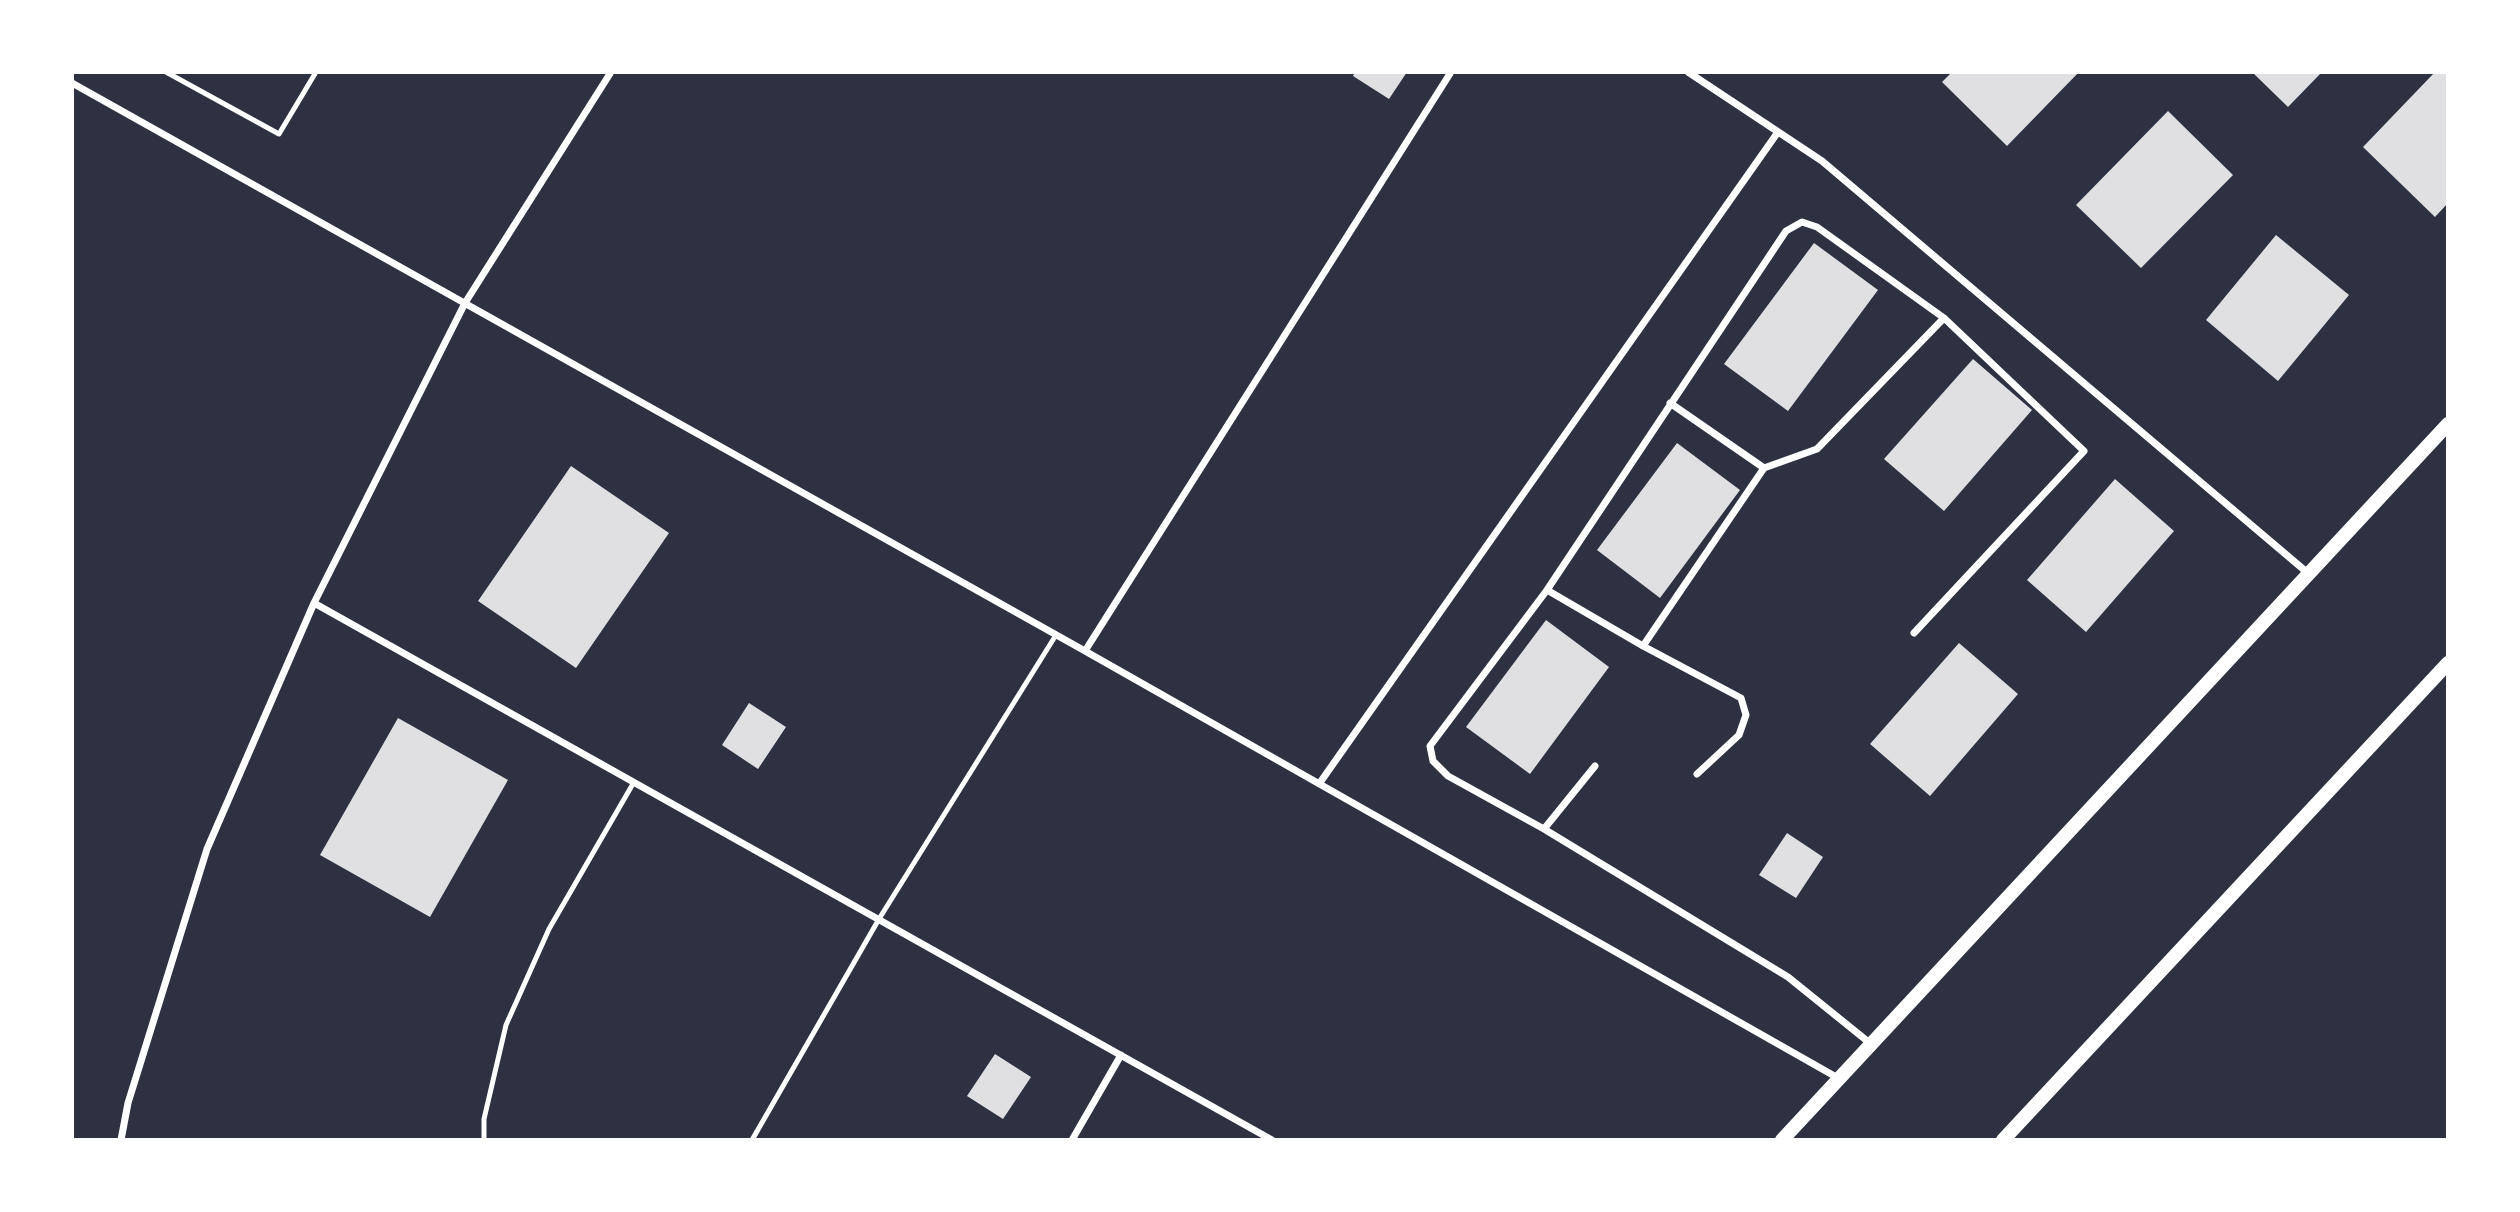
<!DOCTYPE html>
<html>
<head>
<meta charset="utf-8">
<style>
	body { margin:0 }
	#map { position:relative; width:2520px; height:1212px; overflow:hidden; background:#2d3142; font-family:Mulish,sans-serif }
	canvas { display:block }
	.frame { position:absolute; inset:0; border:74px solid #fff; pointer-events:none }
</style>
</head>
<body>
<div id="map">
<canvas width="2520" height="1212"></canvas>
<div class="frame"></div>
</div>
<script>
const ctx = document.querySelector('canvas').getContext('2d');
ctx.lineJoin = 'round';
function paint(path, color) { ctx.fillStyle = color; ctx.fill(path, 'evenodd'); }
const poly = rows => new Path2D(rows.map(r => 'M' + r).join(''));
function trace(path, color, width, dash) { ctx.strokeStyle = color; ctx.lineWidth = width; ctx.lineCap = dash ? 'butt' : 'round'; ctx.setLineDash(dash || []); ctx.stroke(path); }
paint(poly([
	[1355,72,1407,72,1389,99,1353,76],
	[1952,72,2079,72,2007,146,1942,82],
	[2252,72,2322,72,2288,107],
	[2435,72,2448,72,2448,203,2435,217,2363,147],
	[2168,111,2233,175,2141,268,2076,205],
	[2276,235,2349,295,2278,381,2206,320],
	[1814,243,1878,290,1788,411,1724,364],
	[1973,359,2032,410,1944,511,1884,459],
	[1677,443,1740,490,1660,598,1597,550],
	[571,466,669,533,576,668,478,601],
	[2115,479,2174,531,2086,632,2027,580],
	[1546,620,1609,667,1530,774,1466,727],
	[1959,643,2018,694,1930,796,1870,744],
	[749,703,786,727,758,769,722,745],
	[398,718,508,780,430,917,320,855],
	[1787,833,1823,857,1796,898,1759,875],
	[995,1054,1031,1077,1003,1119,967,1096]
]), '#e0e0e3');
trace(poly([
	[166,72,279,134,316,72],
	[484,1140,484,1119,506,1025,549,929,634,782],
	[752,1140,879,919,1056,635]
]), '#fff', 5);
trace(poly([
	[1688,72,1822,161,2309,574],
	[72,83,1085,651,1838,1078],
	[1764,468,1817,449,1944,318],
	[1547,590,1643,646,1741,698,1746,715,1739,735,1697,774],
	[314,603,1272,1140],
	[1643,646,1764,468,1670,403],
	[1085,651,1451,72],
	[1319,784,1778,132],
	[1544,829,1595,766],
	[1871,1044,1788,977,1544,829,1448,776,1433,761,1430,746,1547,590,1786,231,1802,222,1817,227,1944,318,2084,451,1914,633],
	[121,1140,128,1103,207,849,314,603,465,303,611,72],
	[1072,1140,1121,1055]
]), '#fff', 7);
trace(poly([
	[1782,1140,2448,424],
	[2003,1140,2448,663]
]), '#fff', 14);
</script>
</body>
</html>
